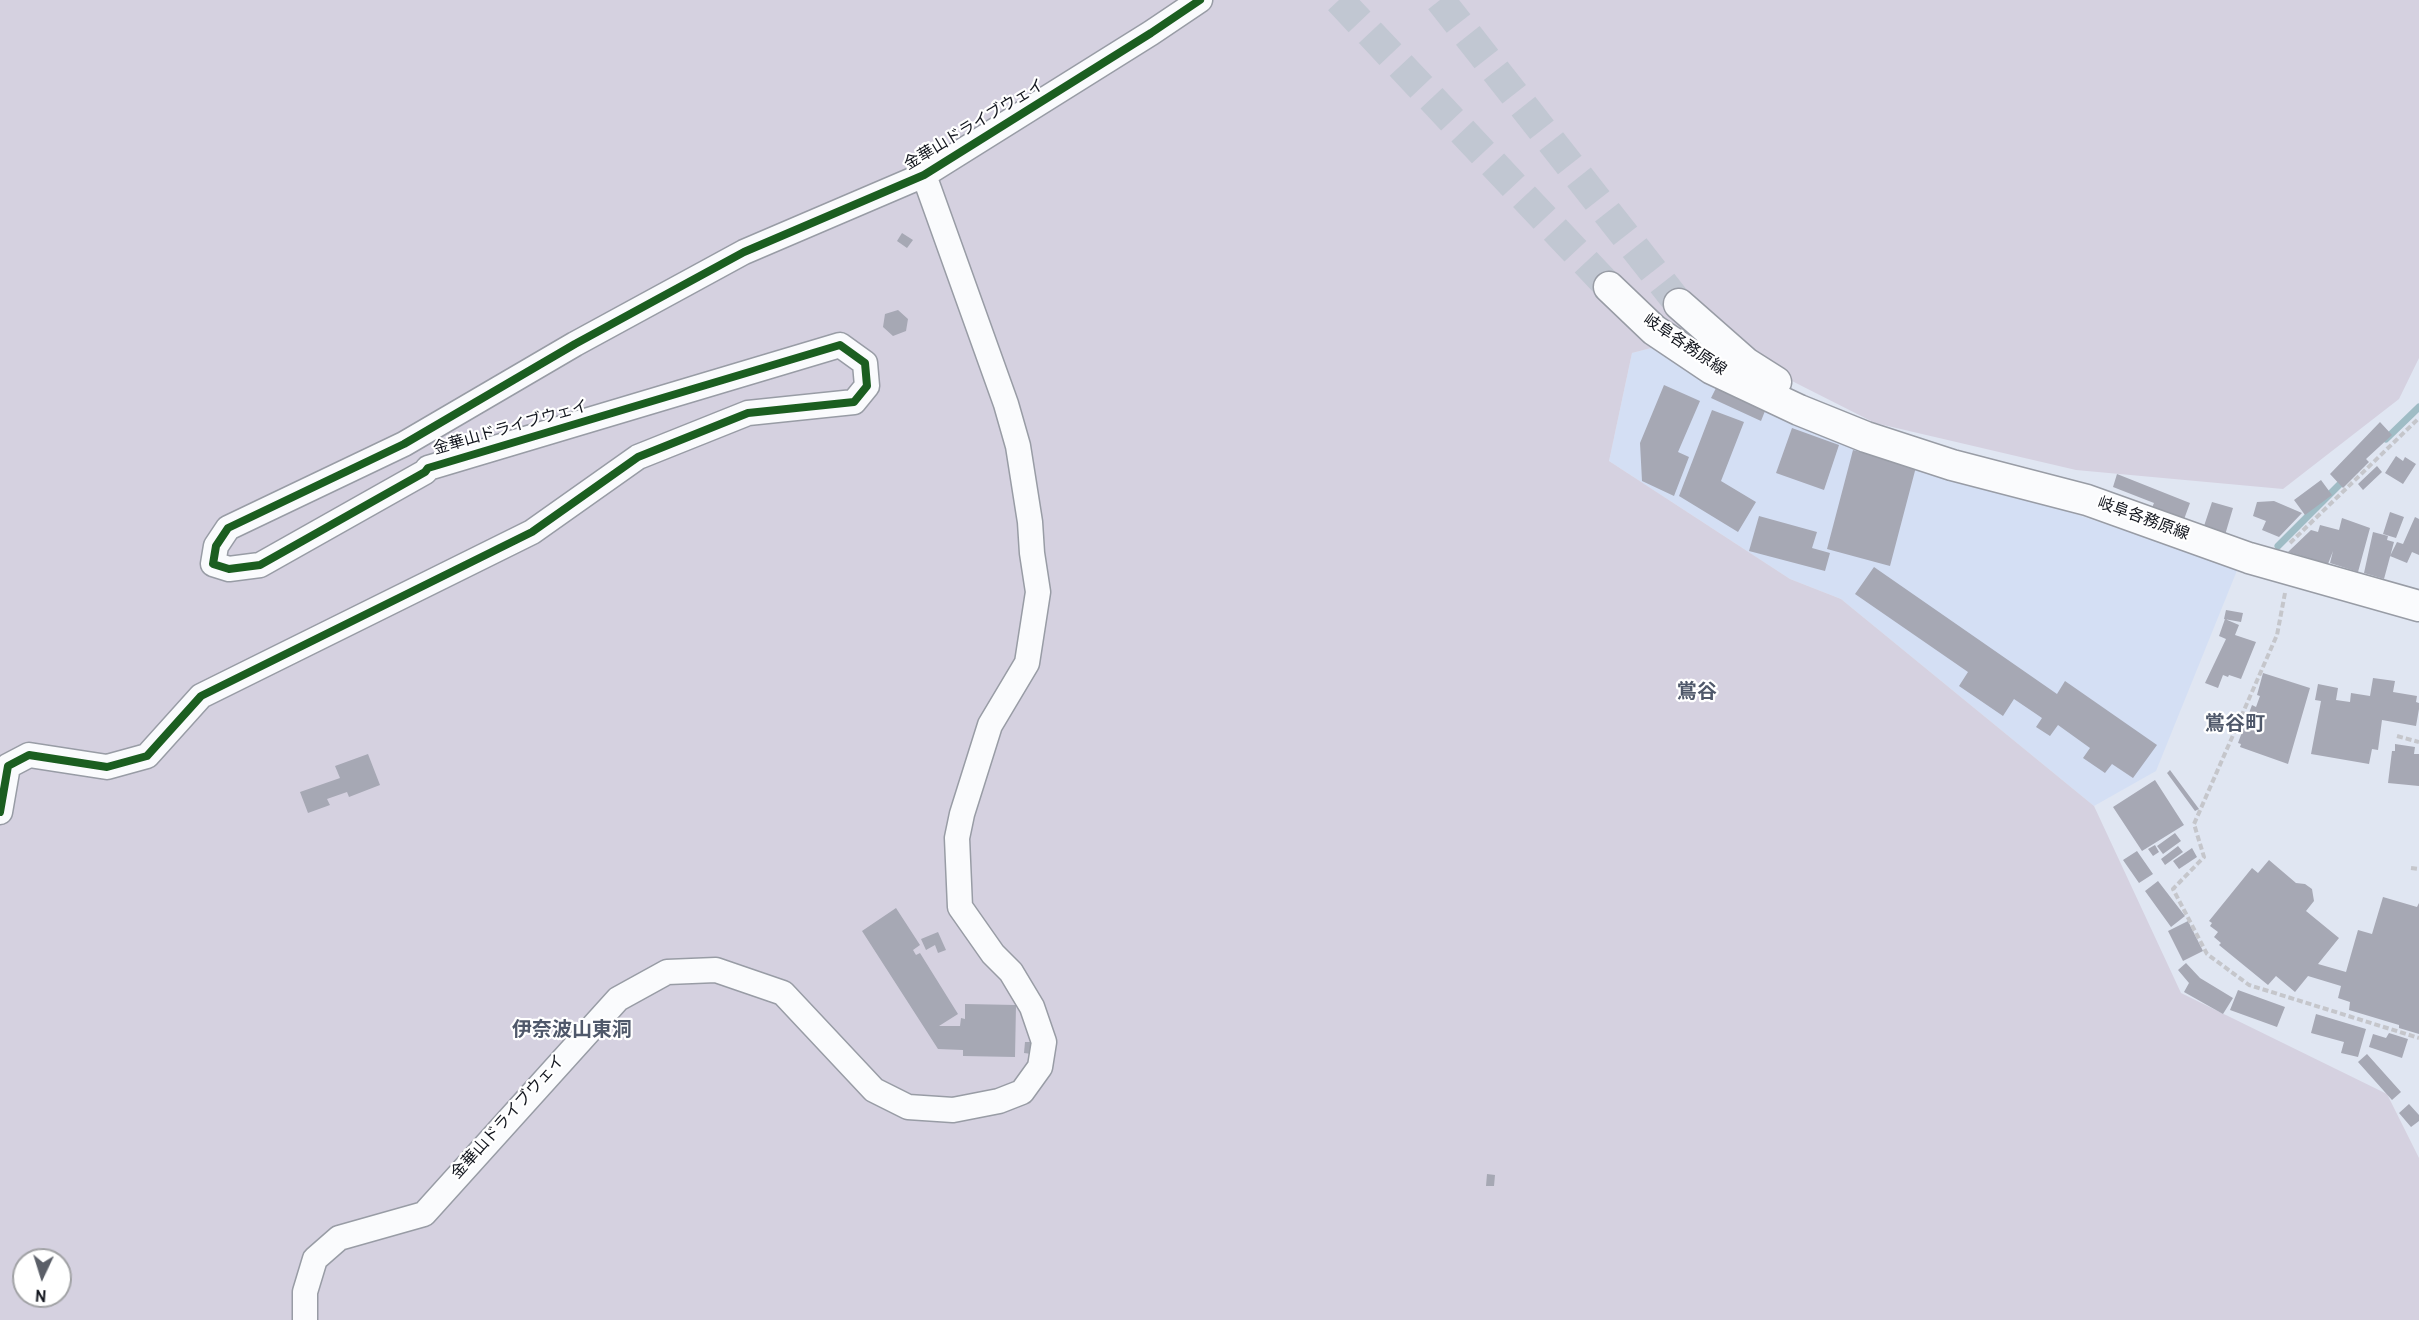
<!DOCTYPE html>
<html>
<head>
<meta charset="utf-8">
<style>
	body { margin:0 }
	#map { position:relative; width:2419px; height:1320px; overflow:hidden; background:#e0e6f2; font-family:Overpass,sans-serif }
	canvas { display:block }
	.north { position:absolute; left:12px; top:1248px; width:60px; height:60px; box-sizing:border-box; background:#fff; border:2px solid #a1a2a5; border-radius:50%; rotate:184deg; font-size:16px; font-weight:700; line-height:24px; text-align:center; color:#13161e }
	.north::after { content:''; display:block; margin:auto; width:21px; height:27px; background:#5b5f68; clip-path:polygon(50% 0,100% 100%,50% 72%,0 100%) }
</style>
</head>
<body>
<div id="map">
<canvas width="2419" height="1320"></canvas>
<div class="north">N</div>
</div>
<script>
const ctx = document.querySelector('canvas').getContext('2d');
ctx.lineJoin = 'round';
function paint(path, color) { ctx.fillStyle = color; ctx.fill(path, 'evenodd'); }
const poly = rows => new Path2D(rows.map(r => 'M' + r).join(''));
function trace(path, color, width, dash) { ctx.strokeStyle = color; ctx.lineWidth = width; ctx.lineCap = dash ? 'butt' : 'round'; ctx.setLineDash(dash || []); ctx.stroke(path); }
function drawText(font, color, halo, rows, align = 'center') {
  ctx.font = font + ' Overpass,"Noto Sans JP",sans-serif'; ctx.lineWidth = 4.5; ctx.setLineDash([]); ctx.textBaseline = 'middle'; ctx.strokeStyle = halo; ctx.fillStyle = color; for (const [text, x, y, turn = 0] of rows) {
    ctx.save(); ctx.translate(x, y); ctx.rotate((+turn || 0) * Math.PI / 180); ctx.textAlign = isNaN(turn) ? turn : align; if (halo) ctx.strokeText(text, 0, 0); ctx.fillText(text, 0, 0); ctx.restore();
  }
}
paint(poly([
	[1655,347,1801,423,2238,568,2156,771,2094,806,1841,599,1790,579,1609,461,1632,353]
]), '#d4dff4');
paint(poly([
	[0,0,2419,0,2419,358,2399,399,2283,489,2076,470,1875,423,1701,335,1632,353,1609,461,1790,579,1841,599,2094,806,2181,993,2387,1094,2419,1158,2419,1320,0,1320],
	[24,1260,60,1260,60,1296,24,1296]
]), '#d5d1e0');
trace(poly([
	[2386,439,2419,407],
	[2278,546,2346,478]
]), '#9fbcc5', 7);
paint(poly([
	[902,233,913,240,907,248,897,241],
	[898,310,908,319,906,331,893,336,883,327,885,314],
	[1664,385,1700,401,1678,452,1689,457,1674,496,1642,481,1640,443],
	[1716,388,1765,411,1761,421,1711,398],
	[1712,410,1744,422,1721,481,1756,502,1738,532,1679,496],
	[2380,422,2392,435,2366,459,2369,462,2343,488,2330,474],
	[1792,428,1839,445,1824,490,1776,473],
	[1853,450,1916,467,1890,566,1827,549],
	[2396,456,2403,461,2405,457,2416,464,2403,484,2385,473],
	[2377,466,2382,472,2363,490,2358,484],
	[2117,474,2190,503,2183,522,2151,510,2154,503,2113,487],
	[2321,480,2332,495,2305,515,2294,500],
	[2274,501,2302,513,2279,537,2262,530,2266,521,2253,516,2257,502],
	[2212,502,2233,508,2225,535,2203,529],
	[2390,512,2404,517,2396,538,2383,534],
	[1759,516,1817,532,1812,548,1830,553,1825,571,1749,551],
	[2415,517,2419,519,2419,555,2412,552,2407,563,2390,556,2397,542,2403,544],
	[2342,518,2370,528,2358,572,2330,563,2333,551,2328,564,2288,552,2311,530,2318,532,2320,525,2339,530],
	[2373,532,2388,536,2387,540,2394,542,2384,579,2364,573],
	[1874,567,2057,694,2065,681,2157,745,2133,778,2112,764,2105,773,2083,758,2090,748,2058,725,2050,736,2036,727,2042,718,2014,699,2003,716,1959,686,1968,672,1855,594],
	[2226,610,2243,613,2241,622,2224,619],
	[2225,619,2239,625,2235,635,2256,642,2241,679,2229,675,2228,677,2223,675,2218,688,2205,683,2226,639,2219,636],
	[2263,673,2310,688,2288,764,2240,747,2241,744,2238,743,2252,705,2256,707,2260,696,2257,695],
	[2373,678,2395,681,2393,692,2417,696,2416,702,2419,703,2419,709,2416,726,2382,720,2378,750,2372,749,2369,764,2311,754,2321,701,2315,700,2318,684,2338,688,2336,700,2350,702,2351,693,2370,696],
	[2395,744,2415,747,2414,754,2419,754,2419,786,2388,783,2392,751,2395,751],
	[368,754,380,785,349,797,347,792,327,799,330,805,308,813,300,792,340,778,335,766],
	[2170,770,2199,809,2195,811,2167,773],
	[2155,780,2184,825,2142,851,2113,807],
	[2175,833,2181,841,2163,854,2157,846],
	[2155,845,2159,852,2153,856,2148,849],
	[2178,846,2183,852,2165,865,2161,859],
	[2192,848,2197,857,2179,869,2173,861],
	[2137,851,2153,874,2139,883,2123,860],
	[2269,860,2296,883,2305,884,2312,889,2314,901,2306,911,2339,938,2318,964,2346,972,2358,930,2372,934,2383,897,2417,907,2419,903,2419,1034,2399,1028,2399,1025,2349,1010,2350,1002,2338,998,2341,986,2308,976,2295,992,2276,976,2268,985,2219,945,2221,943,2214,937,2218,932,2210,926,2212,923,2209,921,2252,868,2258,873],
	[2158,881,2185,916,2171,927,2145,891],
	[896,908,920,945,913,950,916,955,920,953,958,1014,939,1026,960,1026,961,1018,965,1019,965,1004,1016,1005,1015,1057,963,1056,963,1050,938,1049,862,931],
	[2188,921,2203,951,2183,961,2168,931],
	[938,932,946,950,938,953,935,945,926,950,921,939],
	[2186,963,2200,978,2233,998,2223,1014,2184,992,2189,983,2178,970],
	[2238,990,2285,1007,2277,1027,2230,1010],
	[2316,1014,2366,1029,2358,1057,2341,1053,2344,1042,2311,1033],
	[2389,1033,2408,1039,2402,1058,2369,1047,2373,1034,2386,1038],
	[1025,1042,1033,1042,1032,1054,1024,1053],
	[2367,1054,2401,1092,2392,1100,2358,1062],
	[2409,1104,2419,1115,2419,1121,2411,1127,2399,1113],
	[1487,1174,1495,1175,1494,1186,1486,1186]
]), '#a6a8b4');
trace(poly([
	[1339,0,1609,287],
	[1440,0,1679,304]
]), '#c1c7d2', 30, [30, 15]);
const minor = poly([
	[0,812,8,766,29,755,107,767,147,756,201,696,532,532,638,457,748,413,854,402,867,386,865,363,840,345,428,468,425,472,260,565,229,569,213,564,216,546,228,528,404,444,575,344,744,252,924,175,1151,33,1200,0],
	[305,1320,305,1292,315,1259,339,1238,424,1214,618,999,667,972,716,970,783,993,874,1090,908,1107,953,1110,999,1101,1022,1092,1040,1067,1044,1042,1032,1007,1011,972,993,954,960,907,957,838,962,814,990,725,1027,663,1038,592,1032,553,1030,522,1018,446,1006,404,924,175]
]);
const major = poly([
	[1609,287,1654,330,1712,369,1799,410,1866,437,1952,465,2087,500,2249,558,2419,606],
	[1679,304,1746,363,1776,382]
]);
trace(minor, '#989ca5', 27);
trace(major, '#989ca5', 33);
trace(poly([
	[2290,543,2419,418],
	[2285,593,2277,635,2194,824,2204,857,2173,889,2207,954,2249,985,2419,1038],
	[2397,736,2419,742],
	[2411,868,2419,869]
]), '#c5c6cb', 4, [6, 3]);
trace(minor, '#fafbfd', 24);
trace(major, '#fafbfd', 30);
trace(poly([
	[0,812,8,766,29,755,107,767,147,756,201,696,532,532,638,457,748,413,854,402,867,386,865,363,840,345,428,468,425,472,260,565,229,569,213,564,216,546,228,528,404,444,575,344,744,252,924,175,1151,33,1200,0]
]), '#1b5e20', 8);
drawText('16px', '#13161e', '#fff', [
	["金華山ドライブウェイ",975,126,-31],
	["岐阜各務原線",1684,346,34],
	["金華山ドライブウェイ",511,429,-16],
	["岐阜各務原線",2143,520,20],
	["金華山ドライブウェイ",509,1118,-48]
]);
drawText('bold 20px', '#4f586a', '#fff', [
	["鴬谷",1697,694],
	["鴬谷町",2235,726],
	["伊奈波山東洞",572,1032]
]);
</script>
</body>
</html>
